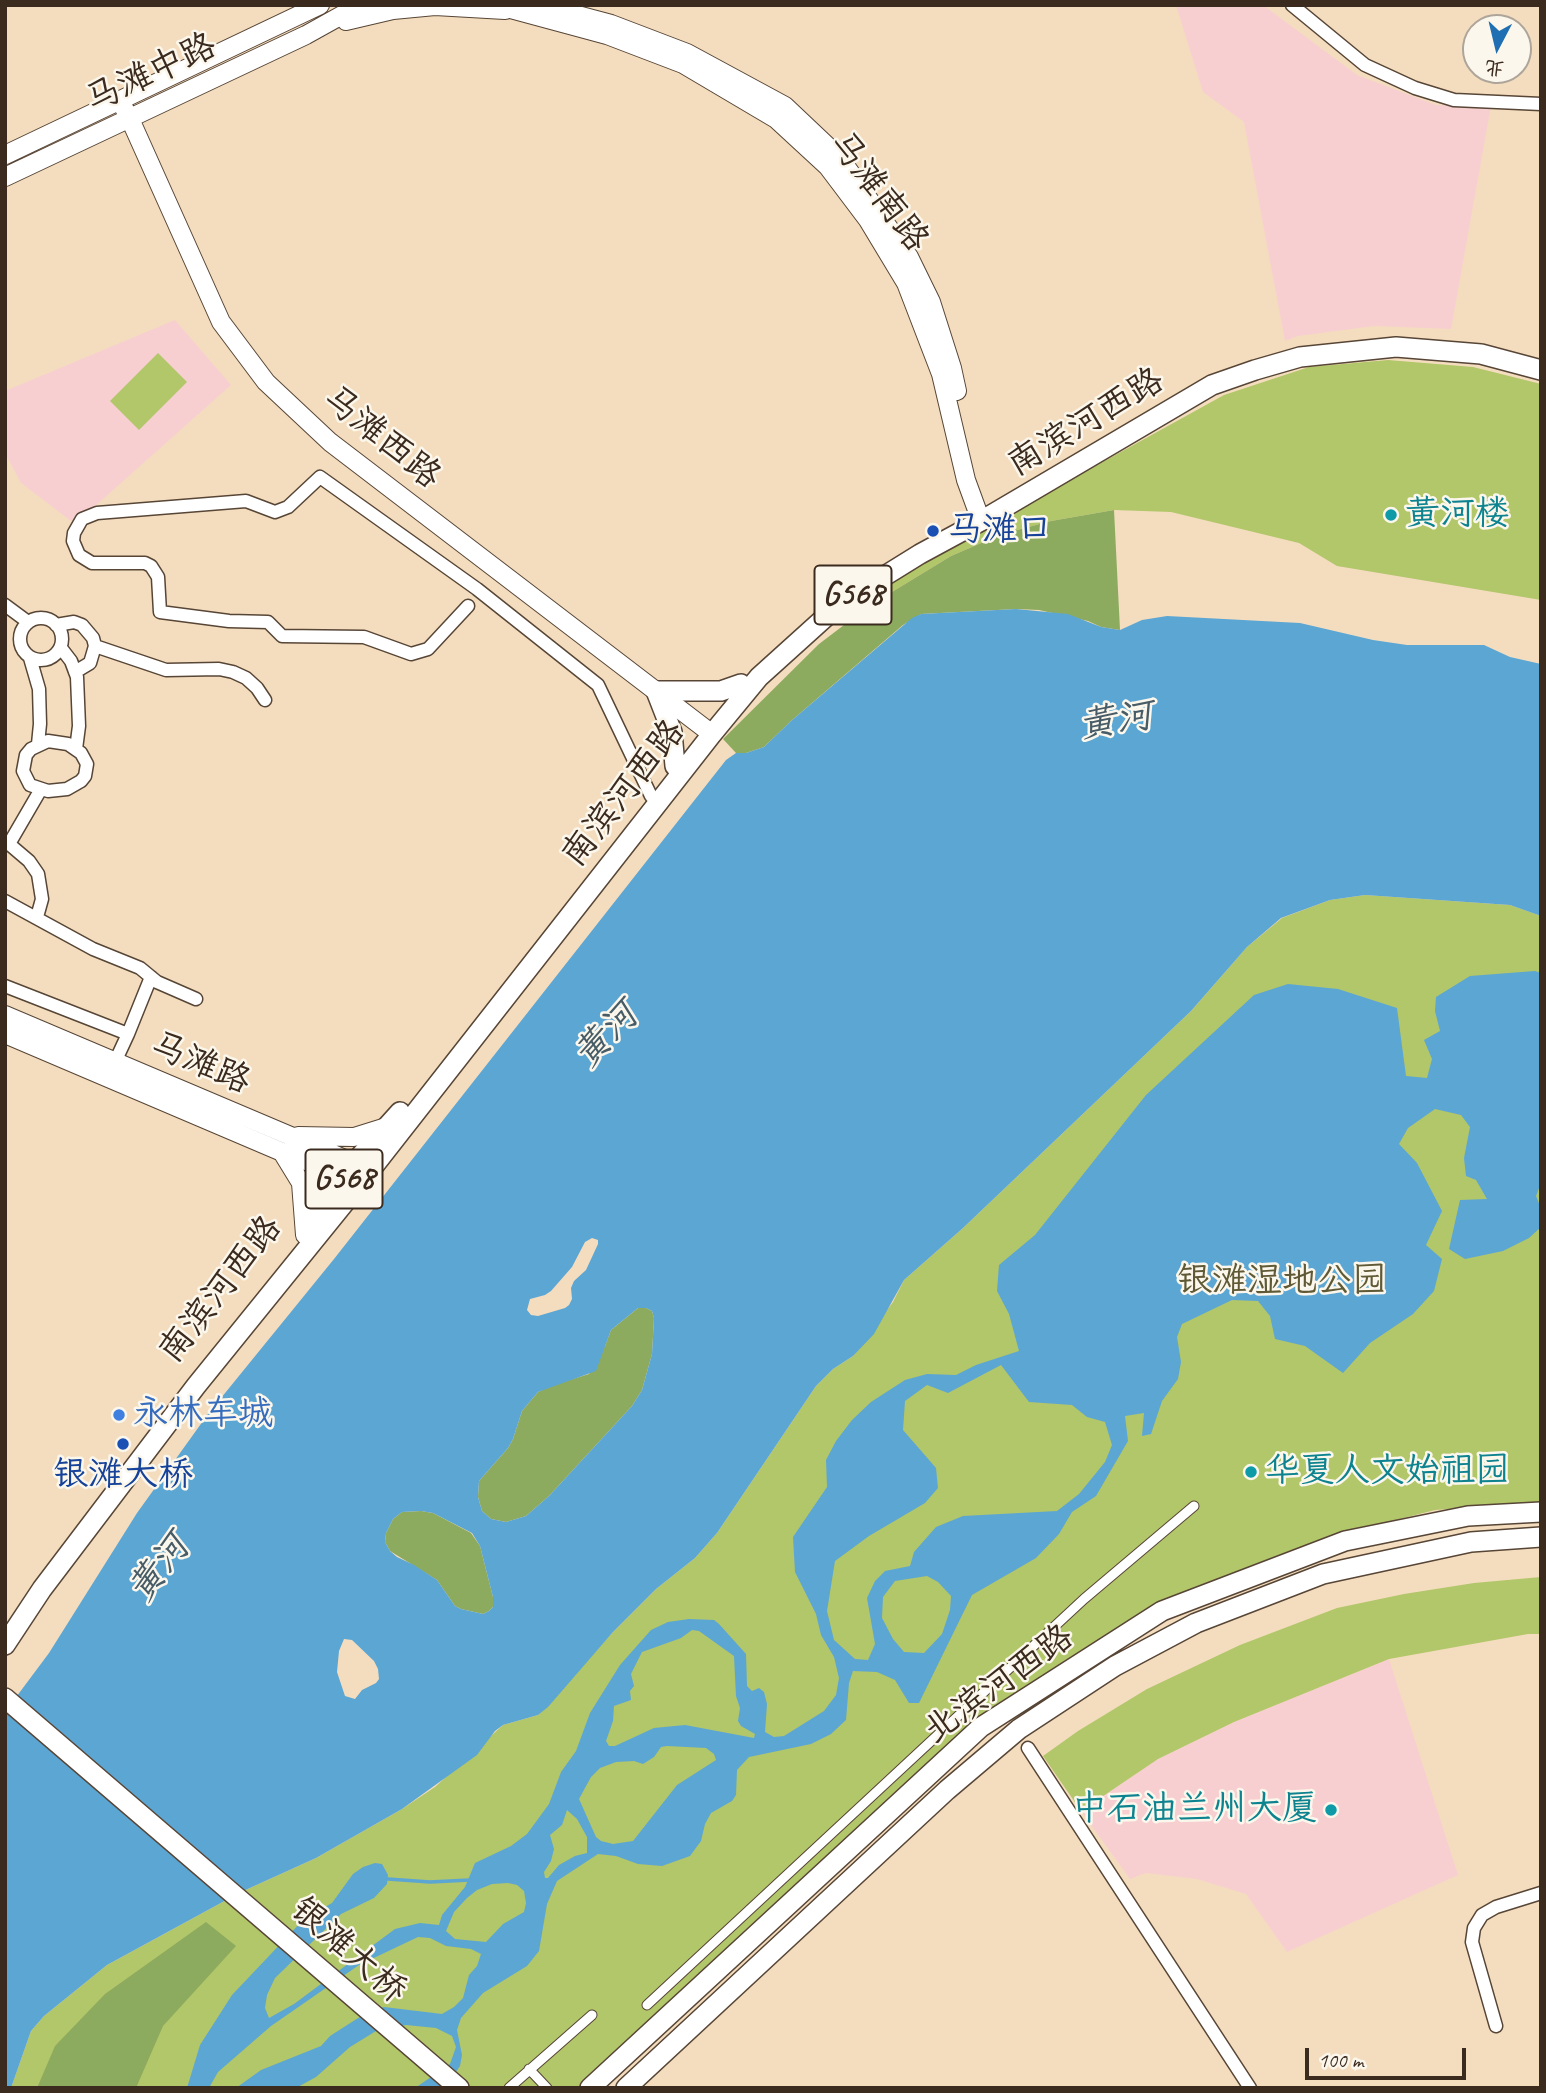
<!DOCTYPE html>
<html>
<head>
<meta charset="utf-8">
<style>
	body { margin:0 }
	#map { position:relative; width:1546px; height:2093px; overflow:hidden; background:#f4ddbe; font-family:Caveat,"LXGW WenKai TC",sans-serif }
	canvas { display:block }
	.frame { position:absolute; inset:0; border:7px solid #3b2a1e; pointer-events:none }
	.north { position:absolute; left:1462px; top:14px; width:70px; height:70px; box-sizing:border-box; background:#fbf7ec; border:2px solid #aea59a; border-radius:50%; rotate:187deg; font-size:19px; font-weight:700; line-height:28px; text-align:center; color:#3b2a1e }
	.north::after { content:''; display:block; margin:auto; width:24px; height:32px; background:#1f6fb2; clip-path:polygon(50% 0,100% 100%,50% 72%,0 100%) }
	.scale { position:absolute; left:1305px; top:2048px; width:161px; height:32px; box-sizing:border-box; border:4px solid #3b2a1e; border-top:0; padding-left:9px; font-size:21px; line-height:24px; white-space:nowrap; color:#3b2a1e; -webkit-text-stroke:5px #fbf7ec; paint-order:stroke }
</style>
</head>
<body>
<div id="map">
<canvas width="1546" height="2093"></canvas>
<div class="frame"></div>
<div class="north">北</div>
<div class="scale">100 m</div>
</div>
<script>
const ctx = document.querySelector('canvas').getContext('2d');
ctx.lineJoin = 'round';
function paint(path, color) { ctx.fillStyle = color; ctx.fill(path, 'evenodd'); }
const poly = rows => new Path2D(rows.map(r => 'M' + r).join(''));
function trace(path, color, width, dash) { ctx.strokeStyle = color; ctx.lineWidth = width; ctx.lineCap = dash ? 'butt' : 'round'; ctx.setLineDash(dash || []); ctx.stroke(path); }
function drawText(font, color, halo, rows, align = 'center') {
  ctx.font = font + ' Caveat,"LXGW WenKai TC",sans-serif'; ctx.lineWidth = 5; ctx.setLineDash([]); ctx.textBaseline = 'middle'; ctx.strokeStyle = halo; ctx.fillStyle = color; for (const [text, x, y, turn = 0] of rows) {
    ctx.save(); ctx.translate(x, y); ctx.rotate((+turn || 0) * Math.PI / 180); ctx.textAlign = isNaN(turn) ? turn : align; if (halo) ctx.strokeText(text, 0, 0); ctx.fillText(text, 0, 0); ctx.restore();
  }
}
paint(poly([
	[1176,5,1263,5,1357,75,1436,105,1491,106,1451,329,1374,326,1298,336,1285,341,1244,122,1203,92],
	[175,320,231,385,75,524,21,483,5,453,5,391],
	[1389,1659,1458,1875,1287,1952,1246,1894,1197,1879,1146,1873,1130,1879,1081,1811,1158,1759,1234,1722]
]), '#f7cfd0');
paint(poly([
	[158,353,187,382,139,430,110,401],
	[1388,360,1473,367,1541,384,1541,600,1337,566,1299,543,1171,512,1114,510,1051,521,1002,534,951,556,869,606,860,596,1224,395,1309,367],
	[1365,895,1510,905,1541,916,1541,1502,1435,1510,1325,1538,1162,1611,981,1727,590,2088,11,2088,31,2031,44,2016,107,1965,241,1892,316,1858,402,1809,435,1787,503,1725,538,1715,613,1632,656,1589,695,1558,717,1533,816,1386,833,1369,853,1356,893,1302,904,1280,963,1228,1191,1011,1247,947,1282,918,1330,900],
	[1541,1577,1541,1634,1528,1634,1389,1659,1234,1722,1158,1759,1081,1811,1043,1756,1078,1731,1147,1689,1240,1645,1337,1608,1404,1594,1474,1583]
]), '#b2c66a');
paint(poly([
	[1114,510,1120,630,1101,627,1088,621,1039,610,1016,609,921,614,903,625,791,721,764,747,746,753,736,753,723,739,819,644,869,606,951,556,1002,534,1051,521],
	[638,1308,646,1308,652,1311,654,1318,652,1354,642,1390,632,1406,549,1496,526,1516,506,1522,491,1519,482,1511,478,1497,479,1481,508,1448,513,1439,522,1411,538,1392,553,1385,589,1374,605,1346,611,1330],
	[421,1511,433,1513,471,1533,480,1546,493,1597,493,1607,489,1611,483,1614,461,1609,455,1606,437,1580,390,1551,385,1542,386,1533,393,1519,402,1512],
	[206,1922,236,1946,163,2026,136,2088,37,2088,55,2046,105,1994]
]), '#8dab5e');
paint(poly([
	[1016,609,1068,614,1101,627,1120,630,1142,620,1167,616,1300,623,1373,640,1407,645,1484,645,1510,657,1541,664,1541,916,1510,905,1365,895,1330,900,1281,918,1247,947,1191,1011,963,1228,904,1280,874,1334,853,1356,833,1369,816,1386,717,1533,695,1558,656,1589,613,1632,548,1707,538,1715,503,1725,495,1731,477,1755,402,1809,316,1858,241,1892,107,1965,44,2016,31,2031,11,2088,5,2088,5,1712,49,1653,137,1513,208,1414,334,1259,726,760,736,753,746,753,764,747,791,721,912,618,921,614],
	[592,1238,598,1240,598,1244,586,1270,574,1281,571,1288,572,1299,569,1305,565,1308,538,1316,531,1315,527,1310,530,1299,545,1295,551,1291,572,1267,585,1242],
	[638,1308,646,1308,652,1311,654,1318,652,1354,642,1390,632,1406,549,1496,526,1516,506,1522,491,1519,482,1511,478,1497,479,1481,508,1448,513,1439,522,1411,538,1392,596,1371,611,1330],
	[421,1511,433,1513,472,1533,480,1546,493,1597,493,1607,489,1611,483,1614,461,1609,455,1606,437,1580,414,1565,397,1557,390,1551,385,1542,386,1533,393,1519,402,1512],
	[344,1639,352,1640,374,1661,378,1669,379,1679,376,1683,362,1690,355,1699,345,1696,337,1672,339,1651],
	[1535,971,1541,973,1541,1183,1536,1196,1541,1208,1541,1227,1529,1238,1503,1251,1465,1259,1449,1249,1460,1200,1487,1199,1476,1180,1466,1176,1464,1158,1470,1127,1461,1115,1435,1109,1408,1128,1399,1144,1417,1163,1442,1211,1426,1245,1442,1259,1434,1291,1413,1314,1370,1343,1343,1373,1305,1346,1275,1339,1270,1316,1258,1301,1232,1300,1182,1324,1177,1337,1181,1362,1178,1379,1162,1401,1151,1434,1142,1436,1144,1413,1125,1416,1128,1441,1096,1496,1072,1512,1059,1534,1036,1558,972,1595,919,1703,909,1703,895,1680,877,1672,853,1671,849,1683,846,1720,831,1734,811,1744,749,1757,737,1770,736,1795,732,1801,711,1813,705,1824,701,1841,690,1856,662,1866,638,1864,616,1856,598,1854,557,1881,547,1904,539,1951,527,1966,483,1993,461,2018,457,2030,462,2055,460,2066,446,2086,415,2088,450,2064,456,2047,452,2036,436,2028,406,2025,376,2031,350,2047,316,2077,296,2088,236,2088,261,2070,321,2046,330,2036,366,2013,384,2007,442,2014,454,2007,463,1998,469,1975,477,1966,481,1954,471,1949,446,1946,430,1938,418,1937,359,1965,271,2026,218,2072,209,2088,187,2088,200,2045,232,1995,304,1919,332,1903,353,1874,363,1867,375,1863,382,1864,388,1875,387,1884,374,1898,341,1914,275,1978,267,1995,265,2008,269,2018,294,2004,395,1929,420,1923,439,1925,442,1915,465,1887,475,1863,511,1846,527,1834,549,1804,561,1772,576,1751,590,1713,620,1665,651,1630,668,1622,689,1619,714,1620,719,1624,746,1654,747,1686,752,1691,759,1688,764,1692,767,1704,765,1732,774,1737,784,1736,824,1711,836,1695,839,1678,834,1657,821,1635,816,1614,795,1572,793,1537,827,1487,826,1460,836,1441,852,1420,871,1402,905,1380,927,1374,956,1375,976,1365,1019,1351,1009,1314,997,1291,999,1265,1035,1235,1146,1095,1254,995,1288,984,1338,989,1397,1008,1406,1076,1427,1078,1432,1059,1424,1040,1440,1031,1435,1011,1436,997,1470,976],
	[1001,1365,1029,1402,1072,1405,1087,1417,1105,1422,1112,1445,1105,1462,1079,1494,1057,1511,963,1516,936,1527,914,1552,910,1566,885,1571,875,1581,867,1598,875,1644,868,1660,855,1659,834,1640,827,1611,835,1561,869,1536,925,1503,938,1488,936,1468,903,1430,905,1401,927,1385,948,1393],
	[927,1576,938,1582,951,1596,950,1610,942,1634,924,1653,904,1652,893,1639,882,1618,883,1597,895,1581],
	[692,1630,699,1631,734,1656,736,1696,740,1708,738,1721,741,1726,755,1734,754,1738,685,1725,654,1728,615,1746,609,1746,606,1741,613,1721,614,1706,631,1700,630,1691,634,1686,631,1674,642,1652,681,1638],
	[667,1746,706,1748,714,1754,716,1760,677,1785,633,1841,613,1844,601,1841,596,1837,579,1799,591,1777,600,1768,616,1762,634,1761,643,1764,654,1757,661,1747],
	[567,1810,577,1819,587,1837,587,1853,575,1856,559,1865,548,1878,545,1878,544,1872,551,1861,554,1849,550,1835,562,1825],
	[508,1883,517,1885,524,1891,526,1903,524,1912,503,1924,486,1942,455,1939,446,1931,454,1912,467,1898,477,1890,492,1884]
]), '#5ca6d4');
trace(poly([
	[388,1879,430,1882,470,1880]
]), '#5ca6d4', 3.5);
const pedestrian = poly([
	[647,2005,1084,1599,1194,1506],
	[529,2069,547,2088],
	[509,2088,592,2015]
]);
const minor = poly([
	[1292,5,1365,65,1415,88,1454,100,1541,104],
	[5,605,28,622],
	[468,606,428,649,411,654,364,637,282,636,268,622,229,621,160,612,158,577,151,566,145,563,92,563,79,555,73,541,74,533,82,519,97,513,246,501,275,512,288,507,320,477,477,589,598,685,651,796],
	'20 639a21 21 0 1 1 42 0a21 21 0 1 1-42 0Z',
	[56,625,74,622,82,625,93,638,95,646,90,663,75,672],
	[95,646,166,670,219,669,233,672,246,678,257,688,265,700],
	[61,648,71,661,77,677,79,726,76,749],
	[30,658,39,689,40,724,38,744],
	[48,741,68,744,81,753,87,764,85,776,81,781,67,789,48,791,30,785,23,771,26,755,31,749,48,741],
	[5,901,93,949,140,968,157,982,196,999],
	[37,917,42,899,38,874,29,861,9,844,41,789],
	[5,986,128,1034,115,1062],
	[128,1034,151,977],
	[1028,1748,1250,2088],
	[1496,2026,1472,1942,1474,1928,1482,1915,1496,1907,1541,1893]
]);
const secondary = poly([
	[496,5,607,35,683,64,776,119,828,167,868,220,906,283,941,374,966,480,981,521],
	[540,5,611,24,687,53,785,106,840,158,909,257,931,302,952,368,957,391],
	[346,21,393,10,435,6,505,10],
	[120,101,130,119,221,322,266,382,330,442,712,734],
	[5,155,320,5],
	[5,177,306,35,360,5],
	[5,1015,366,1168],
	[5,1034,282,1152,358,1180],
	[298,1136,354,1137,386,1127],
	[282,1152,301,1183,305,1235]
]);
const primary = poly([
	[5,1698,459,2088],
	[590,2088,981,1727,1162,1611,1345,1541,1468,1516,1541,1512],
	[626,2088,947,1790,1019,1729,1115,1666,1196,1623,1323,1574,1471,1542,1541,1537]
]);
const trunk = poly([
	[675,766,672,732,656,691,721,691,741,684],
	[315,1220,353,1164,400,1112],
	[5,1645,42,1589,196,1386,362,1181,712,734,759,677,841,603,920,554,981,521,1212,385,1255,370,1300,357,1396,347,1481,354,1541,370]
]);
trace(pedestrian, '#574536', 11);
trace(minor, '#574536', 15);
trace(secondary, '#574536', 20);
trace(primary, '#574536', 22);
trace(trunk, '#574536', 22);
trace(pedestrian, '#fff', 9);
trace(minor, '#fff', 12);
trace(secondary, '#fff', 18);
trace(primary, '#fff', 19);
trace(trunk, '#fff', 19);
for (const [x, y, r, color] of [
	[1391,515,7,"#0f9aa8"],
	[933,531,7,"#1a4fb4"],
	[119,1415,7,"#3f7fe0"],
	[123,1444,7,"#1a4fb4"],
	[1251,1472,7,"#0f9aa8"],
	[1331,1810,7,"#0f9aa8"]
]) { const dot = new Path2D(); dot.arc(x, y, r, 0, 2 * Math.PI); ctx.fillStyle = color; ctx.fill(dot); trace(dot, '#fbf7ec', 2.5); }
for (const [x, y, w] of [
	[853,595,77],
	[344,1179,77]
]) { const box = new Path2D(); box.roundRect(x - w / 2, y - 29.5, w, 59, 5); ctx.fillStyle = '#fbf7ec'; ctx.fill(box); trace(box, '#3b2a1e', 2); }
drawText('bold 33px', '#3b2a1e', null, [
	["G568",853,595],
	["G568",344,1179]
]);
drawText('35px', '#3b2a1e', '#fbf7ec', [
	["马滩中路",151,74,-25],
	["马滩南路",878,192,53],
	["南滨河西路",1086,423,-31],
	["马滩西路",381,438,39],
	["南滨河西路",624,794,-52],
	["马滩路",200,1064,23],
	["南滨河西路",221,1290,-52],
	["北滨河西路",999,1685,-36],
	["银滩大桥",348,1951,41]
]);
drawText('35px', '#0d838f', '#fbf7ec', [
	["黄河楼",1405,515],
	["华夏人文始祖园",1265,1472],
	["中石油兰州大厦",1317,1810,"right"]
], 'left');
drawText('35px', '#164399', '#fbf7ec', [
	["马滩口",947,531],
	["银滩大桥",123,1476,"center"]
], 'left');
drawText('35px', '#5f5935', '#fbf7ec', [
	["银滩湿地公园",1282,1282]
]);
drawText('35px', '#366cbe', '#fbf7ec', [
	["永林车城",133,1415]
], 'left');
drawText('italic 37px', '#485c67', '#fbf7ec', [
	["黄河",1116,722,-9],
	["黄河",607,1036,-46],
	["黄河",160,1569,-52]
]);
</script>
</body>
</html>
